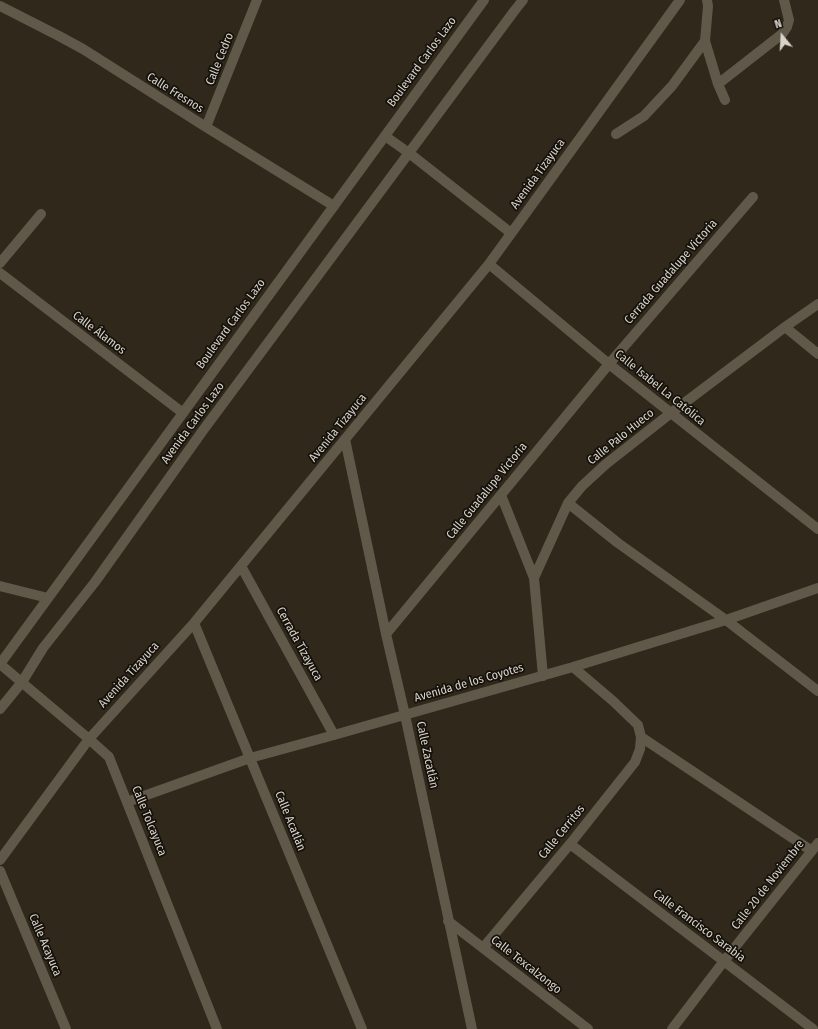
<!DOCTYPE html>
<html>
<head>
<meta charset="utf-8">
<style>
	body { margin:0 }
	#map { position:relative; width:818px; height:1029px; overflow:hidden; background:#2f281b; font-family:"Fira Sans Condensed",sans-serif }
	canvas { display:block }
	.north { position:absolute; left:762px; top:16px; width:40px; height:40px; -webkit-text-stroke:3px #15110b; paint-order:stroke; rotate:342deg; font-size:11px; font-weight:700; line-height:16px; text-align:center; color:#d8d3ca }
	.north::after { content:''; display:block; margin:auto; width:14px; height:18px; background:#d8d3ca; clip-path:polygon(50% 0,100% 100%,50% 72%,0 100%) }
</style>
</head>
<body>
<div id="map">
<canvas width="818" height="1029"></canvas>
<div class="north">N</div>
</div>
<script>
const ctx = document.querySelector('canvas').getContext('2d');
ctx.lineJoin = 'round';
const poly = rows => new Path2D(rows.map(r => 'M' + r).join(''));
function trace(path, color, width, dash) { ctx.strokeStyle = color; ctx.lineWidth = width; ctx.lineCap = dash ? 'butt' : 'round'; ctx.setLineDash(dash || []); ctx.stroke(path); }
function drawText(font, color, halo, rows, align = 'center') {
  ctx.font = font + ' "Fira Sans Condensed",sans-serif'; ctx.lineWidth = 3.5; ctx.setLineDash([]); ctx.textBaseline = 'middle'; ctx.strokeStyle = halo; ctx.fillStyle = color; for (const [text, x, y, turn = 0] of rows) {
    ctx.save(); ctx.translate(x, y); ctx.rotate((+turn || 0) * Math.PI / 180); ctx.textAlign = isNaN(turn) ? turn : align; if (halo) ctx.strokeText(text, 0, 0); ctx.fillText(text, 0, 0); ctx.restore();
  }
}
trace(poly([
	[0,6,59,36,83,49,206,127,334,206],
	[705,41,718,84,725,100],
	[718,84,782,34,787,27,789,20,784,0],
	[206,127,257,0],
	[616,134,644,116,672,86,705,41,708,6,707,0],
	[385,136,409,153,511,233],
	[0,263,41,214],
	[489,264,609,364,818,529],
	[0,273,183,413],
	[785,327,818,354],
	[345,439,386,634,405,715,472,1029],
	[501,495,534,578,543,676],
	[568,503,618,543,726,620,818,691],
	[241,566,334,735],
	[534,578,568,503,582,486,606,464,671,413,785,327,818,304],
	[0,586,48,598],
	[194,623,362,1029],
	[386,634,609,364,753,197],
	[0,664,89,739,109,757,217,1029],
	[641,737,812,851],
	[127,802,250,758,334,735,573,667,726,620,818,588],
	[570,844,813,1029],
	[0,860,89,739,194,623,489,264,680,0],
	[0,871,66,1029],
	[448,921,588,1029],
	[483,948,570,844,635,762,640,749,641,737,638,725,613,701,573,667],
	[672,1029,724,961,818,843]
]), '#605849', 10);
trace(poly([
	[0,664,484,0],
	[0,709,22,682,43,648,95,582,204,429,515,10,523,0]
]), '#605849', 10);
drawText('12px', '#d8d3ca', '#15110b', [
	["Calle Cedro",220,59,-68],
	["Boulevard Carlos Lazo",422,62,-54],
	["Calle Fresnos",175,93,32],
	["Avenida Tizayuca",538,174,-54],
	["Cerrada Guadalupe Victoria",671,272,-49],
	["Boulevard Carlos Lazo",231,324,-54],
	["Calle Álamos",99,333,37],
	["Calle Isabel La Católica",660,388,39],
	["Avenida Carlos Lazo",193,423,-54],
	["Avenida Tizayuca",338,428,-51],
	["Calle Palo Hueco",621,437,-39],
	["Calle Guadalupe Victoria",487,491,-51],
	["Cerrada Tizayuca",299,644,61],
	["Avenida Tizayuca",129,675,-48],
	["Avenida de los Coyotes",469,683,-16],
	["Calle Zacatlán",427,755,78],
	["Calle Tolcayuca",149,821,68],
	["Calle Acatlán",290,821,68],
	["Calle Cerritos",562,832,-51],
	["Calle 20 de Noviembre",768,885,-52],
	["Calle Francisco Sarabia",699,926,37],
	["Calle Acayuca",45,945,67],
	["Calle Texcalzongo",526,965,38]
]);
</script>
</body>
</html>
